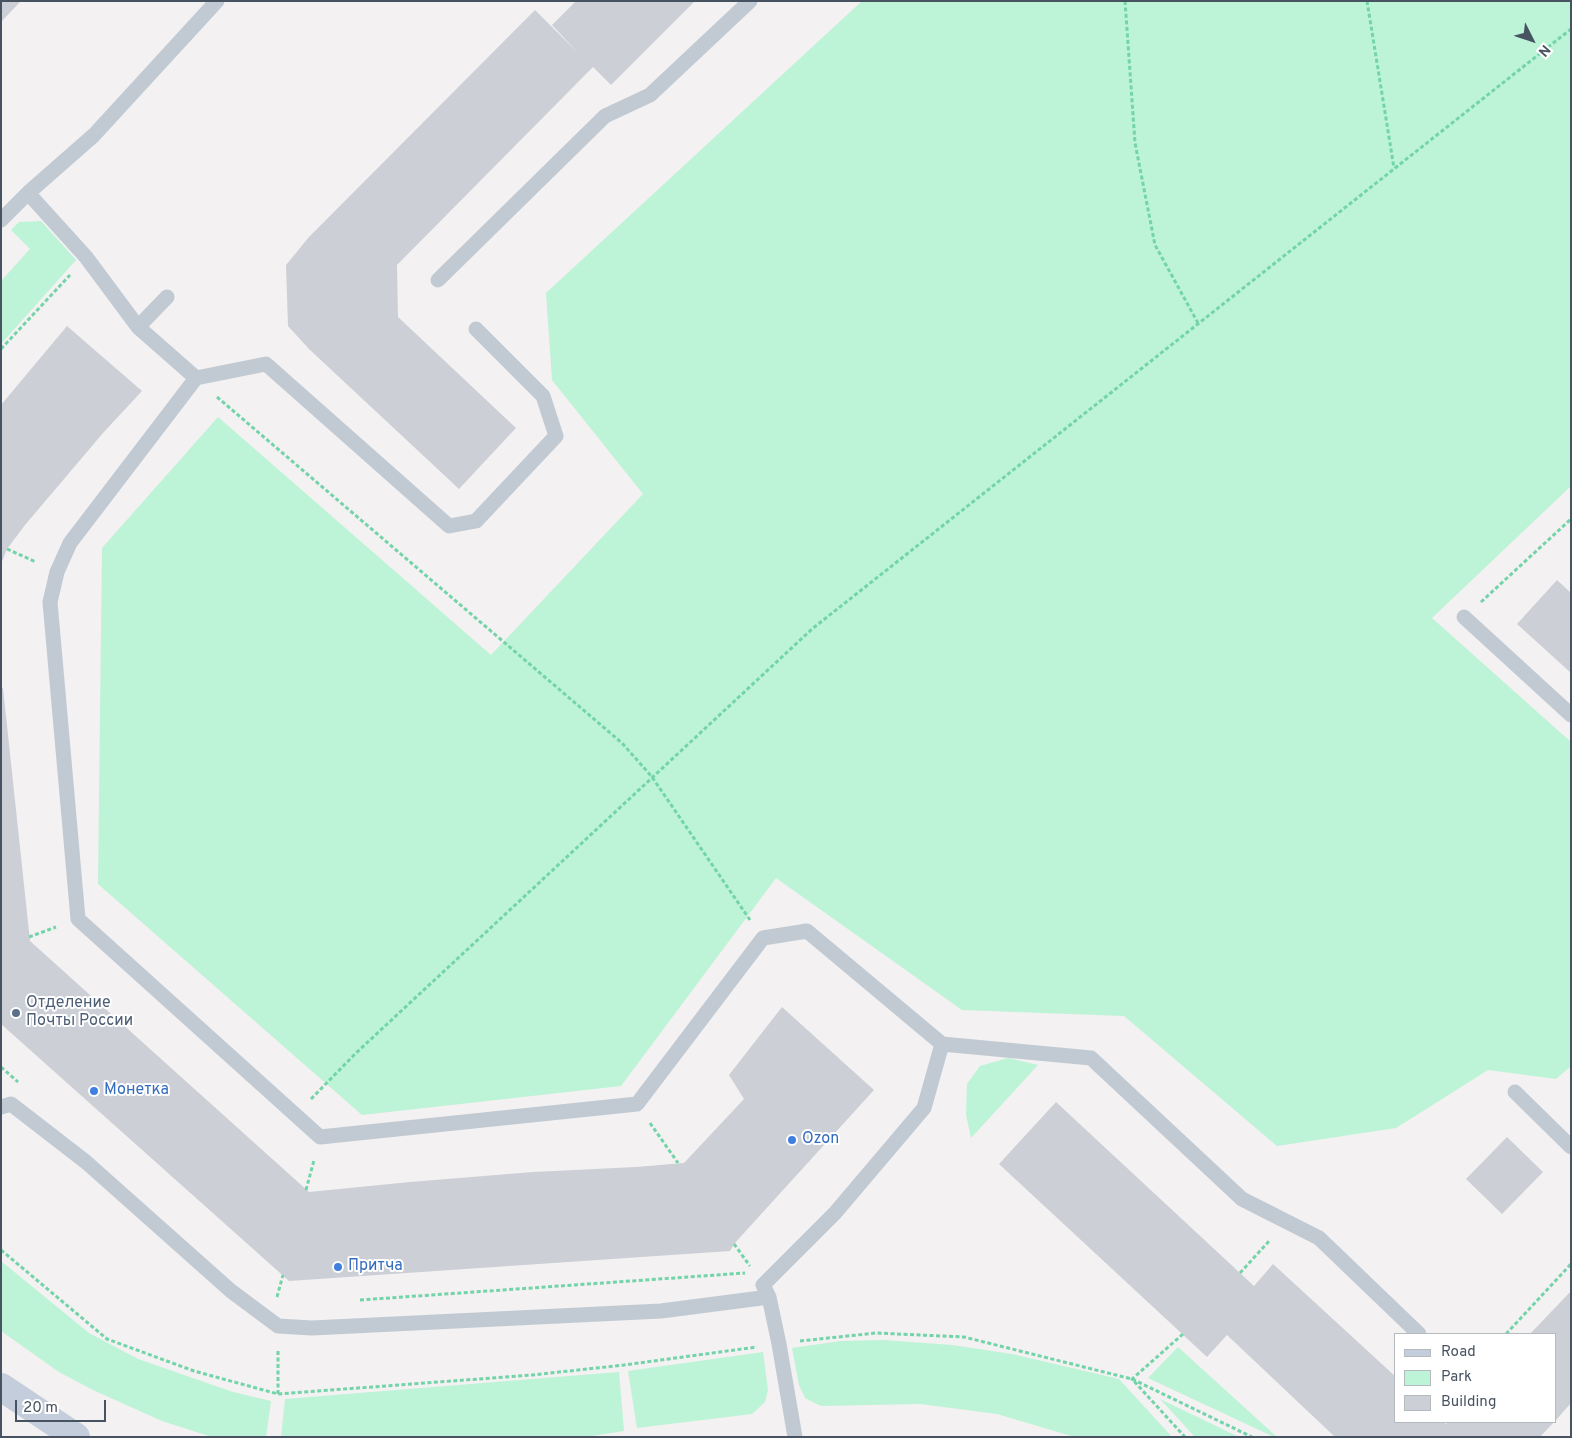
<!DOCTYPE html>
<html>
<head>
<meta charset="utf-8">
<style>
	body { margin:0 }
	#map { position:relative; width:1572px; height:1438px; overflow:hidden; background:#f3f1f1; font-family:Overpass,sans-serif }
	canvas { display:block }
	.frame { position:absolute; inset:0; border:2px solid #475360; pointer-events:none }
	.legend { position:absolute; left:1394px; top:1333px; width:162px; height:90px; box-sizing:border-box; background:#fff; border:1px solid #b5babf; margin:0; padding:6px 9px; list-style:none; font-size:15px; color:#475360 }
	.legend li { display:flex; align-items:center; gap:10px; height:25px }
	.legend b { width:25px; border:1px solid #b5babf }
	.north { position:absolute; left:1507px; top:15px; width:50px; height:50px; -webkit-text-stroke:4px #fff; paint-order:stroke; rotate:131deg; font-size:14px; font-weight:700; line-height:20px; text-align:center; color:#475360 }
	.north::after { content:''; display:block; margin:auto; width:18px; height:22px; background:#475360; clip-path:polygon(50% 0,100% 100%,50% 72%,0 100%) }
	.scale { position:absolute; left:15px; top:1400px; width:91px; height:22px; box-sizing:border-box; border:2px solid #475360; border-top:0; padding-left:6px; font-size:15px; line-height:18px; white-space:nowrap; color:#475360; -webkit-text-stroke:4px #fff; paint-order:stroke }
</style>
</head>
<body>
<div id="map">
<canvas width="1572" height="1438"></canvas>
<div class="frame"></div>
<ul class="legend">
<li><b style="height:6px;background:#c3cddb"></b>Road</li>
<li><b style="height:14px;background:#bdf3d6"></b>Park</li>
<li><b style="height:14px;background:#cdcfd6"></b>Building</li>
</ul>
<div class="north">N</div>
<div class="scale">20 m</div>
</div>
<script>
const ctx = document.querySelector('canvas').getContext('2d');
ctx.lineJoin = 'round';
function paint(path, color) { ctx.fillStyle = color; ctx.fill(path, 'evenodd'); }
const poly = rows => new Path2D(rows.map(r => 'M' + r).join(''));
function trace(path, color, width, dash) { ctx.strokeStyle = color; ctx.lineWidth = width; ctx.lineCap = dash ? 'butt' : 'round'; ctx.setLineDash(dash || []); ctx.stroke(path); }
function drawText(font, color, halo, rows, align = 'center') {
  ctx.font = font + ' Overpass,sans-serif'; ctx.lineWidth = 4; ctx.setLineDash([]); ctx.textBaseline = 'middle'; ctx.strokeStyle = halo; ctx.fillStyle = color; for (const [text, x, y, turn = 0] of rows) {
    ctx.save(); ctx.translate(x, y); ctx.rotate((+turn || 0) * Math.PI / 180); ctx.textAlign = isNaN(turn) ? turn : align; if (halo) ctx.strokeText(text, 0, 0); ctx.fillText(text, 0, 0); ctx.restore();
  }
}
paint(poly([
	[862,1,1571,1,1571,486,1432,618,1571,742,1571,1066,1556,1079,1488,1070,1396,1128,1277,1146,1124,1016,962,1010,776,878,621,1086,362,1115,98,884,102,548,218,417,491,655,643,494,552,380,546,293],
	[41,221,76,260,1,344,1,281,30,249,11,230,19,222],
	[1008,1058,1038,1065,971,1138,966,1115,967,1084,980,1066],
	[1,1261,89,1333,138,1359,233,1392,271,1401,266,1437,212,1437,162,1421,93,1390,59,1372,1,1331],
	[883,1340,952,1345,1012,1354,1119,1379,1172,1437,1075,1437,997,1414,920,1404,821,1406,805,1398,799,1385,792,1348,841,1341],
	[1178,1347,1277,1437,1274,1437,1148,1378],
	[763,1352,768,1390,765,1402,752,1414,637,1428,628,1371],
	[619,1372,624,1431,585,1437,281,1437,285,1399],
	[1160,1399,1239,1437,1195,1437]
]), '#bdf3d6');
paint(poly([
	[1,1,21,1,1,22],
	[576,1,695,1,611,85,593,67,397,265,398,317,516,428,459,489,309,349,288,326,286,265,309,237,535,10,578,53,552,25],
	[67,326,142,391,103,433,25,525,7,549,1,564,1,405],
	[1557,580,1571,593,1571,673,1517,624],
	[1,688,3,688,30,941,309,1192,410,1182,533,1172,636,1167,684,1163,744,1099,729,1075,782,1007,874,1090,734,1244,730,1251,289,1281,1,1024],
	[1056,1102,1254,1286,1273,1264,1396,1377,1396,1422,1443,1422,1446,1424,1448,1422,1554,1422,1540,1437,1335,1437,1227,1335,1207,1357,999,1164],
	[1507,1137,1543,1172,1502,1214,1466,1179],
	[1571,1291,1571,1403,1556,1420,1556,1334,1530,1334]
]), '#cdcfd6');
trace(poly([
	[1125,1,1135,143,1155,245,1198,323],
	[1367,1,1394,168],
	[1,349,70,275],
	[217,397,622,743,652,777,750,920],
	[7,549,36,562],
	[1481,602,1571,519],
	[29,937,56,927],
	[1,1067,18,1082],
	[311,1099,356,1053,812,629,1571,29],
	[650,1123,678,1163],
	[306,1190,314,1160],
	[734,1244,750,1266],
	[1,1250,107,1339,194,1371,278,1394,532,1375,624,1365,757,1347],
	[1240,1273,1270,1240],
	[277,1297,283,1275],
	[360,1300,745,1273],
	[1183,1334,1132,1379,1185,1437],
	[1506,1334,1571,1264],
	[800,1341,876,1333,964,1337,1132,1379,1252,1437],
	[278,1394,278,1350]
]), '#73d4aa', 3, [4, 2.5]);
trace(poly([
	[28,193,86,257,138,327,196,378,70,543,57,572,50,602,78,919,320,1137,637,1104,763,938,807,931,942,1044,924,1108,835,1213,763,1285,769,1297,779,1344,795,1437],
	[1,220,28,193,94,135,217,1],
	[438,280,605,116,650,95,750,1],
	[138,327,167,297],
	[196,378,266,364,449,526,476,521,556,436,543,396,476,329],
	[1464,617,1571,715],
	[942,1044,1091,1058,1242,1199,1319,1238,1419,1334],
	[1515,1092,1571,1147],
	[1,1107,11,1104,86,1162,231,1291,278,1326,312,1328,661,1311,769,1297]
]), '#c1cad3', 15);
trace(poly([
	[1,1387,76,1437]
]), '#c3cddb', 28);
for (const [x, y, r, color] of [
	[16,1013,5,"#5c6f8a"],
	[94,1091,5,"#3f7fe0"],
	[792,1140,5,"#3f7fe0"],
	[338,1267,5,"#3f7fe0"]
]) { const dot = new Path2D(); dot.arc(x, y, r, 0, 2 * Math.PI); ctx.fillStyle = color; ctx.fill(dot); trace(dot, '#fff', 2); }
drawText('16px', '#4e5e75', '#fff', [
	["Отделение",26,1004],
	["Почты России",26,1022]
], 'left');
drawText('16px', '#366cbe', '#fff', [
	["Монетка",104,1091],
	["Ozon",802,1140],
	["Притча",348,1267]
], 'left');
</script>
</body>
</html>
